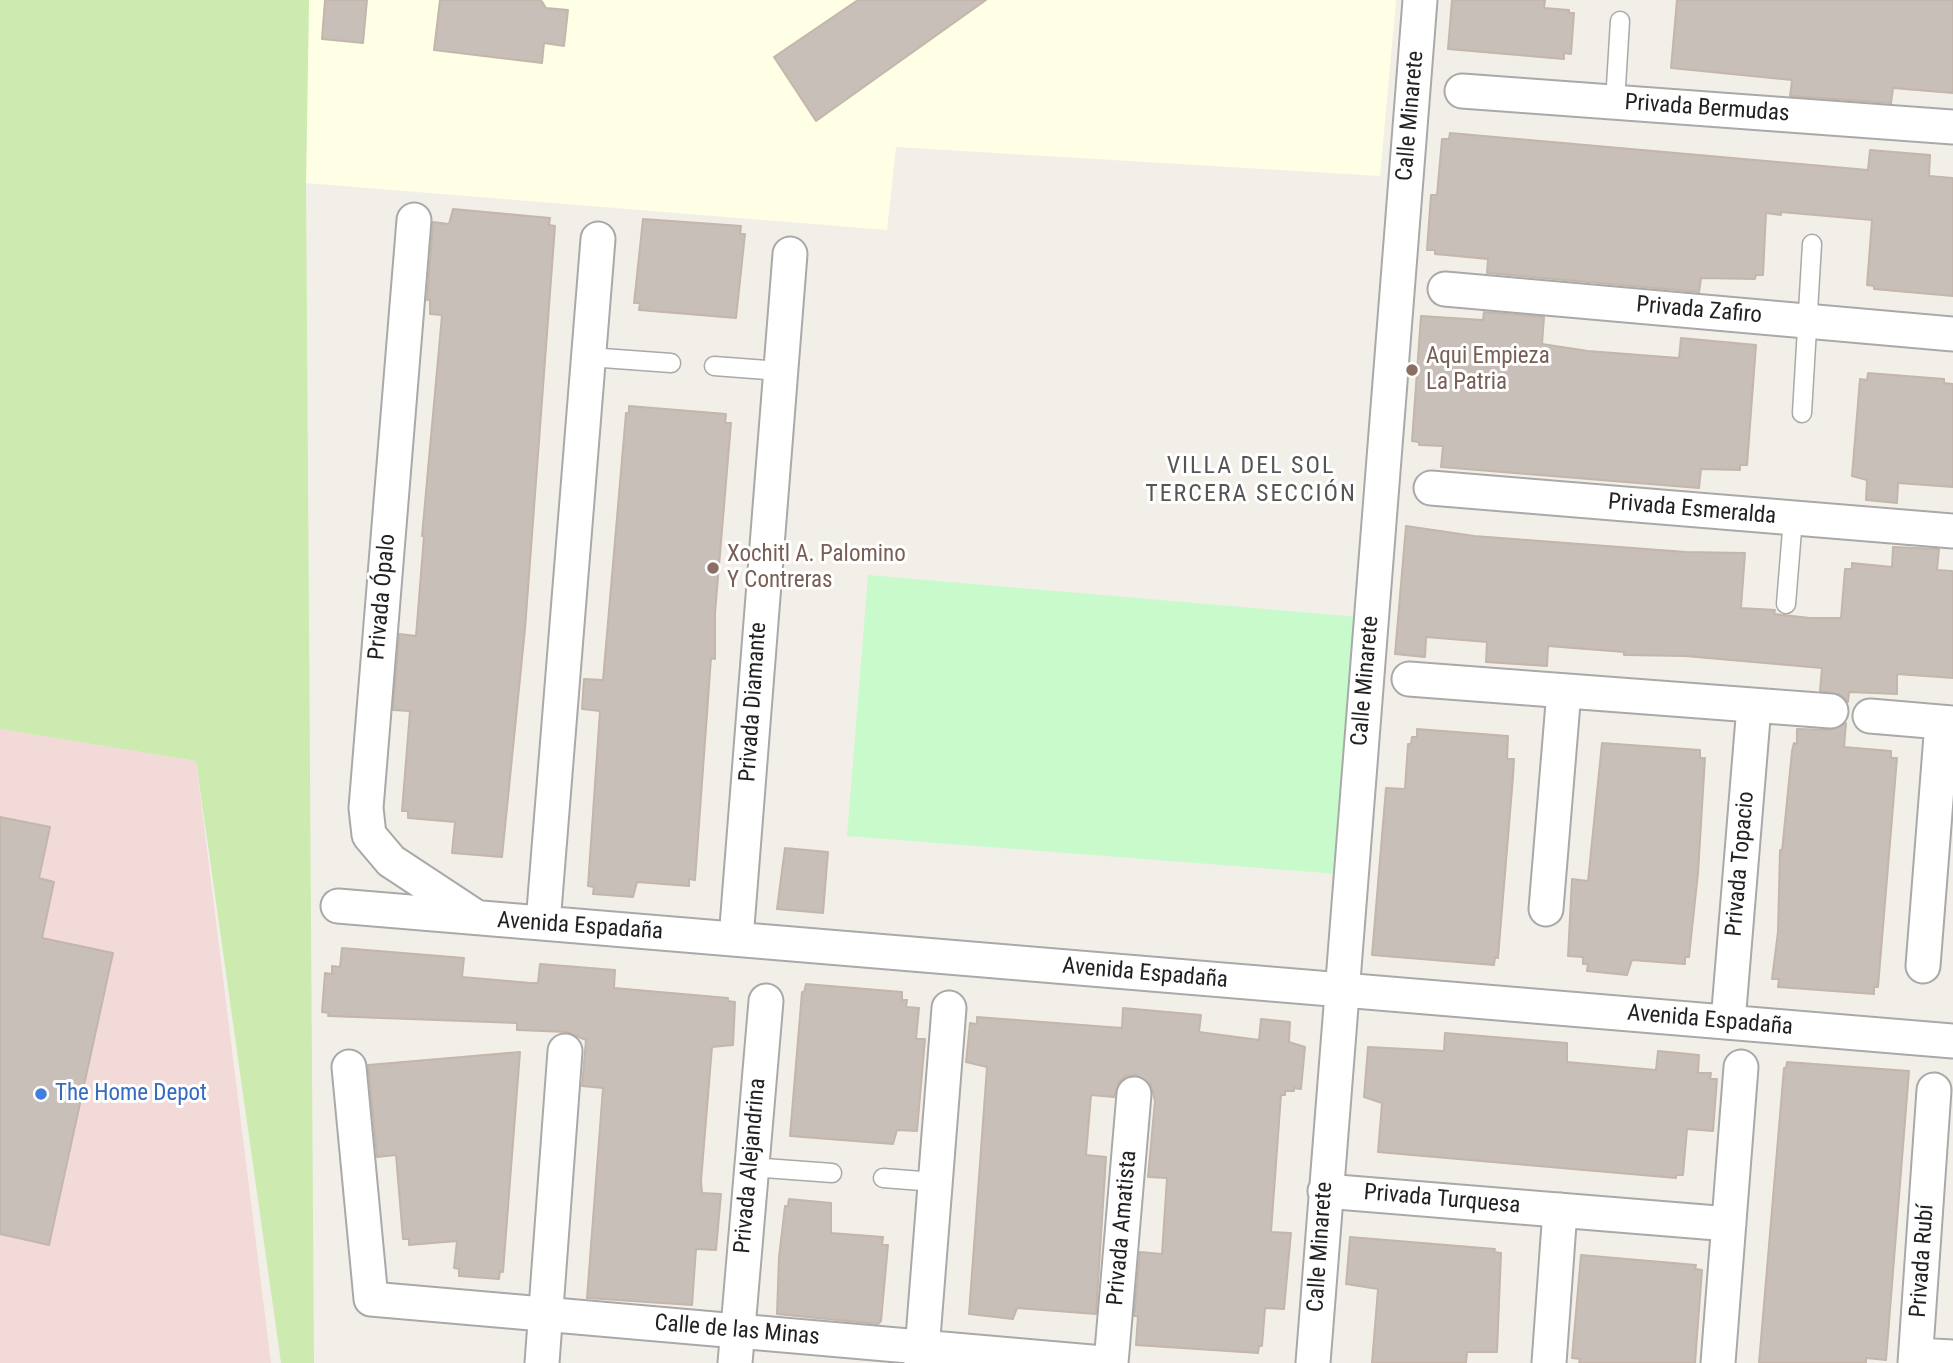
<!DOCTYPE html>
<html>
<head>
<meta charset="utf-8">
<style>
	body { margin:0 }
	canvas { display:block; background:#f2efe9 }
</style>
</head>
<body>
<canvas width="1953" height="1363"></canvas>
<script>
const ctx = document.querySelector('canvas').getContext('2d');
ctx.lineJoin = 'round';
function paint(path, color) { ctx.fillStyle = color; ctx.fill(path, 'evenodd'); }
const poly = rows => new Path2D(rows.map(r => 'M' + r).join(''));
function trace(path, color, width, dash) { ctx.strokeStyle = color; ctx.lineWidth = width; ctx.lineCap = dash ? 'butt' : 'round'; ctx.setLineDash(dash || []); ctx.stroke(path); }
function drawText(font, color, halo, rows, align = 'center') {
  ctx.font = font + ' "Roboto Condensed",sans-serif'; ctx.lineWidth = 6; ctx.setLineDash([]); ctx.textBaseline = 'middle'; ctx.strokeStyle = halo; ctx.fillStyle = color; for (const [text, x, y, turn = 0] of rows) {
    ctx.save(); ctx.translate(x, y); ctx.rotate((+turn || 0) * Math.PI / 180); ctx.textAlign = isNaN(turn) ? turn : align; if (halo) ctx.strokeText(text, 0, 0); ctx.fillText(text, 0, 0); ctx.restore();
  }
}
paint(poly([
	[0,729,196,761,271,1363,0,1363]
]), '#f2dad9');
paint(poly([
	[309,0,1396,0,1380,176,896,147,887,230,306,183]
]), '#ffffe5');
paint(poly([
	[0,0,309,0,306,183,314,1363,281,1363,196,761,0,729]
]), '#cdebb0');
paint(poly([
	[868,575,1371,618,1351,875,847,836]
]), '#c8facc');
const building = poly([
	[325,0,367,0,363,43,322,39,325,0],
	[440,0,541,0,546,8,568,10,564,46,544,43,542,63,434,50,440,0],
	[858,0,986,0,816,121,774,57,858,0],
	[1452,0,1545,0,1544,8,1569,10,1569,13,1574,13,1571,54,1564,53,1564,59,1448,49,1452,0],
	[1677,0,1953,0,1953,93,1893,88,1891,103,1790,96,1792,80,1671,68,1677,0],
	[1450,133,1868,170,1870,150,1930,155,1929,176,1953,178,1953,296,1874,289,1874,286,1867,285,1872,220,1781,212,1781,215,1766,213,1763,275,1756,275,1755,279,1701,278,1699,292,1487,273,1488,259,1435,254,1435,250,1427,250,1431,195,1437,195,1442,139,1449,139,1450,133],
	[453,209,550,218,549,225,555,226,525,629,502,857,452,853,455,822,408,818,408,811,402,811,410,711,393,710,399,634,416,636,424,536,422,536,442,315,430,314,430,300,427,300,433,222,449,224,453,209],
	[643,219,741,226,740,234,745,234,736,318,639,310,640,303,634,303,643,219],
	[1484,312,1544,317,1542,344,1588,351,1679,358,1681,338,1756,345,1747,465,1740,465,1740,470,1701,469,1699,488,1441,467,1443,446,1419,445,1419,442,1412,441,1421,316,1483,320,1484,312],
	[1868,373,1944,379,1944,383,1953,384,1953,487,1898,483,1897,503,1866,500,1867,480,1852,476,1860,379,1867,380,1868,373],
	[629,406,726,414,725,423,731,423,715,613,715,659,711,658,695,880,689,879,689,886,637,882,633,897,593,894,594,887,588,886,600,711,582,709,584,679,603,680,626,413,629,413,629,406],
	[1406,526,1474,536,1686,552,1745,553,1741,608,1775,610,1774,614,1810,618,1841,618,1845,569,1852,569,1852,563,1892,567,1893,547,1939,549,1937,570,1952,571,1953,577,1953,678,1897,674,1897,694,1849,692,1848,702,1841,695,1820,691,1822,668,1685,656,1624,655,1624,652,1548,646,1547,666,1516,664,1486,662,1487,642,1426,637,1425,657,1395,654,1406,526],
	[1846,723,1844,747,1891,751,1891,758,1897,758,1878,987,1874,987,1874,994,1778,987,1779,979,1772,979,1778,932,1780,850,1782,851,1792,751,1794,743,1797,744,1797,729,1830,730,1846,723],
	[1417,729,1508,736,1507,759,1514,759,1513,777,1498,958,1495,957,1494,965,1372,955,1386,788,1405,789,1408,744,1411,744,1412,737,1417,737,1417,729],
	[1602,743,1700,750,1700,758,1705,758,1698,873,1689,957,1685,957,1685,964,1632,960,1627,975,1587,971,1588,964,1583,964,1583,957,1568,956,1572,879,1588,881,1602,743],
	[0,817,50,827,39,878,54,882,42,938,113,953,49,1245,0,1234,0,817],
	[785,848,828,852,823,913,777,909,785,848],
	[342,948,464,958,462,977,531,983,538,983,540,964,615,970,614,988,728,998,728,1001,735,1002,733,1045,712,1047,701,1181,702,1193,721,1194,716,1250,696,1249,692,1305,587,1298,603,1088,582,1086,586,1040,567,1032,517,1030,517,1023,328,1016,329,1013,322,1012,325,973,332,974,332,966,340,967,342,948],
	[806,984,902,992,902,1000,907,1000,906,1007,919,1008,916,1039,925,1039,917,1131,897,1130,893,1144,790,1136,802,992,804,992,806,984],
	[1123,1008,1201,1015,1199,1032,1259,1040,1261,1019,1290,1022,1289,1042,1305,1047,1301,1089,1294,1088,1294,1091,1285,1091,1285,1095,1281,1095,1271,1232,1291,1233,1284,1309,1265,1308,1262,1346,1259,1346,1258,1353,1136,1345,1138,1316,1134,1316,1140,1252,1162,1254,1167,1178,1148,1177,1155,1101,1151,1085,1136,1075,1126,1076,1119,1082,1114,1097,1091,1095,1086,1155,1106,1157,1096,1314,1017,1308,1013,1319,969,1314,987,1067,966,1062,970,1023,977,1024,977,1017,1122,1028,1123,1008],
	[1445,1033,1567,1043,1567,1062,1656,1070,1658,1051,1699,1055,1698,1073,1711,1073,1710,1079,1717,1079,1713,1131,1687,1129,1683,1175,1676,1175,1676,1178,1378,1152,1382,1103,1364,1097,1368,1047,1444,1051,1445,1033],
	[520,1052,503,1272,500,1271,499,1279,459,1276,459,1269,454,1268,457,1241,409,1245,409,1239,403,1239,396,1155,377,1157,368,1065,520,1052],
	[1787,1062,1909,1071,1886,1360,1866,1358,1866,1363,1759,1363,1784,1068,1786,1068,1787,1062],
	[789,1199,831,1203,831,1233,883,1237,882,1245,888,1245,881,1321,878,1324,777,1314,779,1257,785,1206,788,1206,789,1199],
	[1350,1237,1495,1249,1494,1252,1501,1253,1497,1352,1467,1352,1466,1363,1372,1363,1378,1289,1346,1284,1350,1237],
	[1581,1255,1696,1265,1695,1269,1702,1270,1695,1363,1579,1363,1580,1359,1572,1358,1581,1255]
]);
paint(building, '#c7bfb8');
trace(building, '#c4b6ab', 2);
const lane = poly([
	[1615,102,1620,21],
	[589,357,671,363],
	[714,366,780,371],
	[1802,413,1812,244],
	[1786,604,1793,518],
	[751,1167,832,1173],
	[883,1178,935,1182]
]);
const street = poly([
	[1462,91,1953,127],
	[414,220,366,808,369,835,391,861,476,917],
	[1445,289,1953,334],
	[1431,488,1953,531],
	[1409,679,1831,711],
	[1870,716,1953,723],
	[338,906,1953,1041],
	[1546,909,1564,691],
	[543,923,598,239],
	[736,939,790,254],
	[1923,966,1942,723],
	[1728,1022,1754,706],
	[349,1067,371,1299,1103,1363],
	[1325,1191,1729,1224],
	[1916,1355,1953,1357],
	[542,1363,565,1051],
	[735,1363,766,1001],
	[921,1363,949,1008],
	[1111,1363,1134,1094],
	[1313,1363,1420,0],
	[1549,1363,1560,1210],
	[1718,1363,1741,1067],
	[1915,1363,1934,1090]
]);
trace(lane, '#a9a9a9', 21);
trace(street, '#a9a9a9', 37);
trace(lane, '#fff', 18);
trace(street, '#fff', 33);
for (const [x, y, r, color] of [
	[1412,370,7,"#8d6e63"],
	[713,568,7,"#8d6e63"],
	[41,1094,7,"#3f7fe0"]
]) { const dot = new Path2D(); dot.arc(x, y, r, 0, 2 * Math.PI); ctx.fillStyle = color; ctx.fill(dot); trace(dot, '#fff', 2.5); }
drawText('23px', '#222', '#fff', [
	["Privada Bermudas",1707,109,4],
	["Calle Minarete",1411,116,-85],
	["Privada Zafiro",1699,311,5],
	["Privada Esmeralda",1692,510,5],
	["Privada Ópalo",383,597,-85],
	["Calle Minarete",1366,681,-85],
	["Privada Diamante",754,702,-86],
	["Privada Topacio",1741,864,-85],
	["Avenida Espadaña",580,927,4],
	["Avenida Espadaña",1145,974,5],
	["Avenida Espadaña",1710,1021,5],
	["Privada Alejandrina",751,1166,-85],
	["Privada Turquesa",1442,1200,5],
	["Privada Amatista",1123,1228,-85],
	["Calle Minarete",1321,1247,-86],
	["Privada Rubí",1923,1261,-86],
	["Calle de las Minas",737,1331,5]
]);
drawText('23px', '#785e54', '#fff', [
	["Aqui Empieza",1426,357],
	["La Patria",1426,383],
	["Xochitl A. Palomino",727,555],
	["Y Contreras",727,581]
], 'left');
drawText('23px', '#366cbe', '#fff', [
	["The Home Depot",55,1094]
], 'left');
ctx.letterSpacing = '2px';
drawText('24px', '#555', '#fff', [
	["VILLA DEL SOL",1251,467],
	["TERCERA SECCIÓN",1251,495]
]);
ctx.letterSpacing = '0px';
</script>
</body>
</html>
